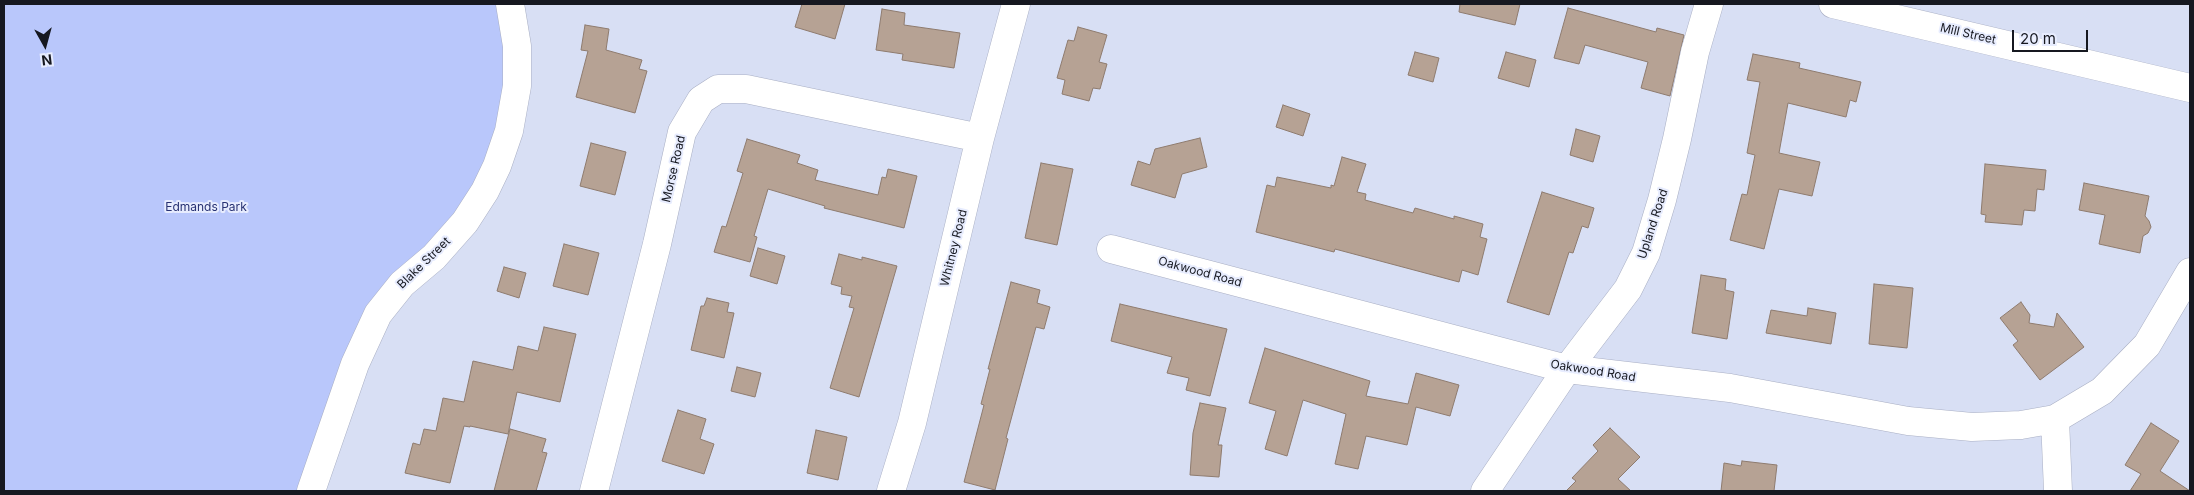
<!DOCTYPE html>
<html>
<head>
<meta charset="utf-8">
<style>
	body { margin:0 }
	#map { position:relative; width:2194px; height:495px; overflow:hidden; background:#d8dff4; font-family:Inter,sans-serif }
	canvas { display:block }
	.frame { position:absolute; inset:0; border:5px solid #161820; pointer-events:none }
	.north { position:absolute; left:20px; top:20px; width:50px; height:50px; -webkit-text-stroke:4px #e7ecfe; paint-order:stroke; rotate:173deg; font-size:14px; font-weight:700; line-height:20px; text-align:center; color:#161820 }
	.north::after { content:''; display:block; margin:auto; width:18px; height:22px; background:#161820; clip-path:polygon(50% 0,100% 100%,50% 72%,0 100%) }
	.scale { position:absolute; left:2012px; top:30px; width:76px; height:22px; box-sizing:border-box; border:2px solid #161820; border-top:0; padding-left:6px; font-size:15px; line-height:18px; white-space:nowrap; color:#161820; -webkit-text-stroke:4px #e7ecfe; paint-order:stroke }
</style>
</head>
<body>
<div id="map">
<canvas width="2194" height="495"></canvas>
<div class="frame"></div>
<div class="north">N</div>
<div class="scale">20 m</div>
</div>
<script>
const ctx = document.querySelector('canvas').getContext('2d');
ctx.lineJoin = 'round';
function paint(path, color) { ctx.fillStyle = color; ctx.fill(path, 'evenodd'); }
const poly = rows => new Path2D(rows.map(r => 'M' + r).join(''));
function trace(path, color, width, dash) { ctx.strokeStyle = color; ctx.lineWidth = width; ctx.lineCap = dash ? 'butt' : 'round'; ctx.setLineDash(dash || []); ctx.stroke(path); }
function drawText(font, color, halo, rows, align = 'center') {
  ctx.font = font + ' Inter,sans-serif'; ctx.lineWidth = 4; ctx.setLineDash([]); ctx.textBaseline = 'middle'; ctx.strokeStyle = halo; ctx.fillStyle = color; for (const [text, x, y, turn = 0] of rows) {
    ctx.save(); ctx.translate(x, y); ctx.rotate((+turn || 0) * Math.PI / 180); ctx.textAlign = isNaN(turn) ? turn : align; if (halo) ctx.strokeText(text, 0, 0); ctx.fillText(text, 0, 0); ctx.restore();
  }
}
paint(poly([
	[4,4,510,4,504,149,410,276,311,491,4,491]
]), '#b9c7fb');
const building = poly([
	[802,4,845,4,835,39,795,27,802,4],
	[1460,4,1520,4,1515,25,1459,12,1460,4],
	[1568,8,1656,32,1657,28,1684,35,1670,96,1641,88,1648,62,1585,45,1579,64,1554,58,1568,8],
	[882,9,905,13,904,25,960,33,954,68,902,60,903,54,876,50,882,9],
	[585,25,609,29,606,50,642,60,639,69,647,71,635,113,576,97,588,51,581,50,585,25],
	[1078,27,1107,35,1099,62,1107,64,1100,89,1093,88,1089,101,1062,94,1065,80,1057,78,1068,40,1074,41,1078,27],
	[1415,52,1439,58,1433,82,1408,75,1415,52],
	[1506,52,1536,60,1529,87,1498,78,1506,52],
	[1753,54,1800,63,1799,68,1861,82,1856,102,1850,100,1846,117,1788,103,1779,153,1820,162,1812,196,1779,189,1764,249,1730,240,1742,194,1747,195,1755,155,1747,153,1760,82,1747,80,1753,54],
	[1283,105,1310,114,1303,136,1276,127,1283,105],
	[1576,129,1600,136,1593,162,1570,155,1576,129],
	[1200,138,1207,167,1182,174,1175,198,1131,185,1138,161,1150,165,1155,149,1200,138],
	[747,139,800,155,797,163,818,170,815,180,878,195,882,177,886,178,888,169,917,176,904,228,824,208,825,206,768,189,754,236,757,237,750,262,714,252,722,226,726,227,743,173,737,171,747,139],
	[591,143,626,152,615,195,580,186,591,143],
	[1342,157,1366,164,1357,192,1366,194,1365,200,1413,213,1415,208,1454,219,1454,216,1483,224,1480,237,1487,239,1478,275,1462,270,1459,282,1335,249,1334,252,1256,232,1267,185,1275,187,1277,177,1331,188,1331,185,1334,186,1342,157],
	[1041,163,1073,169,1057,245,1025,238,1041,163],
	[1985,164,2046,170,2044,190,2037,189,2035,211,2024,210,2022,225,1985,222,1986,215,1981,214,1985,164],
	[2084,183,2149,196,2145,216,2149,221,2151,227,2148,233,2143,236,2140,253,2099,244,2105,215,2079,210,2084,183],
	[1542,192,1594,208,1588,228,1582,226,1573,253,1569,252,1549,315,1507,302,1542,192],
	[564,244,599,253,588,295,553,286,564,244],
	[758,248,785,256,777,284,750,276,758,248],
	[839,254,862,260,862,257,897,266,859,397,830,388,854,308,849,307,852,296,841,294,842,287,831,284,839,254],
	[504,267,526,273,519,298,497,291,504,267],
	[1701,275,1726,279,1725,290,1734,292,1727,339,1692,333,1701,275],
	[1011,282,1040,290,1037,303,1050,307,1044,329,1036,327,1006,438,1008,439,995,490,964,482,984,405,981,404,990,369,988,369,1011,282],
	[1874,284,1913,288,1907,348,1869,344,1874,284],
	[707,298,729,303,727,312,734,313,724,358,691,350,701,306,704,306,707,298],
	[2021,302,2030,315,2029,323,2054,327,2057,313,2084,347,2040,380,2013,345,2018,341,2000,318,2021,302],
	[1120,304,1227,329,1210,396,1186,390,1189,378,1167,373,1172,357,1111,341,1120,304],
	[1808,308,1836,313,1831,344,1766,333,1771,310,1807,316,1808,308],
	[544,327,576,334,560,402,517,392,508,434,470,426,470,427,464,426,450,483,405,473,413,443,420,445,424,429,436,431,443,398,464,402,473,361,513,370,518,346,538,351,544,327],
	[1265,348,1370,381,1366,396,1408,404,1416,373,1459,385,1450,416,1416,407,1407,445,1366,436,1358,469,1335,464,1346,414,1303,400,1287,456,1265,449,1276,411,1249,403,1265,348],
	[737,367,761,373,755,397,731,391,737,367],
	[1200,403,1226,408,1218,445,1222,445,1219,477,1190,475,1193,433,1200,403],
	[678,410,706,419,700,439,714,444,704,474,662,461,678,410],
	[2151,423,2179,441,2160,471,2190,491,2130,491,2141,474,2125,465,2151,423],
	[1610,428,1640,457,1618,479,1631,491,1566,491,1576,481,1572,478,1598,451,1593,445,1610,428],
	[510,429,546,439,542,452,547,453,536,491,494,491,510,429],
	[816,430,847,437,838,480,807,473,816,430],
	[1742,461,1777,465,1774,491,1721,491,1724,463,1741,466,1742,461]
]);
paint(building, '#b6a294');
trace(building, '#8e7b6e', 1);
const minor = poly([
	[1833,4,2190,88],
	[1111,249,1567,369,1730,388,1908,421,1972,427,2021,425,2055,419],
	[311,491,355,364,378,314,402,284,434,257,465,222,485,191,497,166,509,131,517,86,517,46,510,4],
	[594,491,657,244,682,132,701,100,718,89,746,89,980,138],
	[891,491,912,423,980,138,1016,4],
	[1485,491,1567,369,1628,289,1646,253,1662,200,1677,139,1695,52,1709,4],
	[2058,491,2055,419,2102,391,2147,345,2190,272]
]);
trace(minor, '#a9afc4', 29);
trace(minor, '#fff', 28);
drawText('12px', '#161820', '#e7ecfe', [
	["Mill Street",1968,34,13],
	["Morse Road",674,169,-77],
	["Upland Road",1653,224,-72],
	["Whitney Road",954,248,-76],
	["Blake Street",424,263,-44],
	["Oakwood Road",1200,272,15],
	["Oakwood Road",1593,371,9]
]);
drawText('12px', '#283273', '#e7ecfe', [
	["Edmands Park",206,207]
]);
</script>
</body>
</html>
